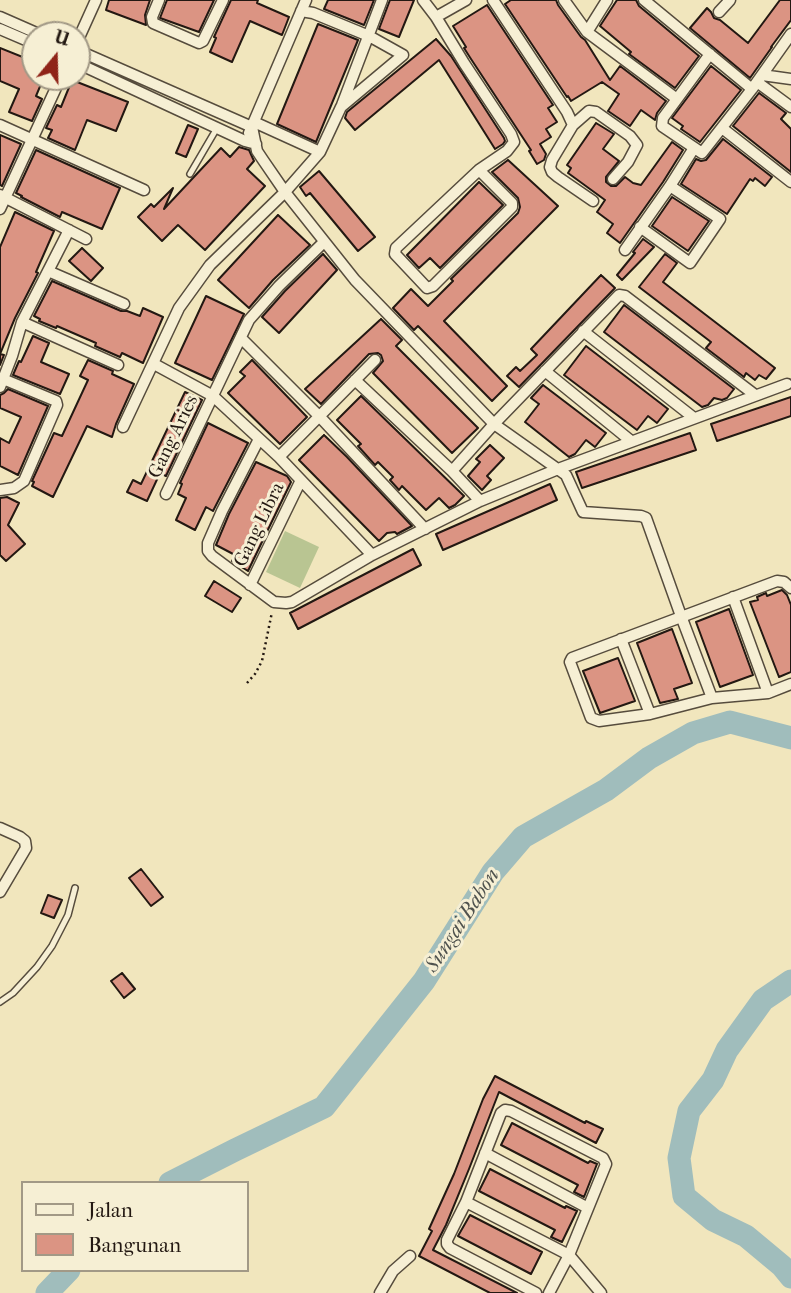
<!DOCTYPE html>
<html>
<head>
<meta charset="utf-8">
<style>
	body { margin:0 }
	#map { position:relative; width:791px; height:1293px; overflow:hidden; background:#f1e6bd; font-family:"IM FELL French Canon",serif }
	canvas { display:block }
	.legend { position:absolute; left:21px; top:1181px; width:228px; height:91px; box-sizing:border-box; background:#f6efd4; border:2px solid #a29986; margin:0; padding:9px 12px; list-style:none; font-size:21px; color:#231812 }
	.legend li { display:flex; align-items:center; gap:14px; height:35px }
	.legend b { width:35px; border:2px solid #a29986 }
	.north { position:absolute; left:21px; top:21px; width:70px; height:70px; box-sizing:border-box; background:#f6efd4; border:2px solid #a29986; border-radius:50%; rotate:19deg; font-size:19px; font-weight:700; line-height:28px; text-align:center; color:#231812 }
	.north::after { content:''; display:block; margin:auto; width:24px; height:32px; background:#8f2418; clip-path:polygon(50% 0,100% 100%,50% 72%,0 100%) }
</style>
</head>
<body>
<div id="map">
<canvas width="791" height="1293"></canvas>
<ul class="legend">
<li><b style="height:9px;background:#f6efd4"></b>Jalan</li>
<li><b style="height:19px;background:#db9483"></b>Bangunan</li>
</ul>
<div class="north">U</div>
</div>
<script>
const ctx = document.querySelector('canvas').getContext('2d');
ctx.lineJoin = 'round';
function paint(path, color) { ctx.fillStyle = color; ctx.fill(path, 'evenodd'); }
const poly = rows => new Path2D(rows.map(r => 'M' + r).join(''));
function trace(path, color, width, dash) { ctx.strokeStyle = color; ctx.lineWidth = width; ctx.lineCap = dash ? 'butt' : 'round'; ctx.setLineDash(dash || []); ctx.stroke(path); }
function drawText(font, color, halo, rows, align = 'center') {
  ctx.font = font + ' "IM FELL French Canon",serif'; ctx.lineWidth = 6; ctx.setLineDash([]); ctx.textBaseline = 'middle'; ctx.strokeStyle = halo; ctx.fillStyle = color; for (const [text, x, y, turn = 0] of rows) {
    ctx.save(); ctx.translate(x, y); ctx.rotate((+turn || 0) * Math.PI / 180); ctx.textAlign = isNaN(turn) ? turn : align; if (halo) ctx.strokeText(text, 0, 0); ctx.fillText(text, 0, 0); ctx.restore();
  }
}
paint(poly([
	[285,531,319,547,300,588,266,572]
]), '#b9c592');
trace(poly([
	[791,981,763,1000,727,1050,713,1080,689,1111,679,1158,684,1196,713,1220,746,1236,782,1266,791,1277],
	[170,1183,235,1150,324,1107,424,981,493,872,523,837,606,790,649,758,693,733,730,722,791,738],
	[47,1293,69,1270]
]), '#a0bdbc', 23);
const building = poly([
	[109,0,150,0,145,15,146,25,106,10,109,0],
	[167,0,214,0,199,32,160,18,167,0],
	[231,0,258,0,257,3,289,17,282,35,250,21,232,62,210,52,216,38,214,37,231,0],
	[328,0,374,0,364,25,324,9,328,0],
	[390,0,414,0,399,37,379,29,390,0],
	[511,0,556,0,558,5,581,37,585,40,610,80,620,66,666,101,657,113,655,120,641,110,630,126,608,111,619,94,602,82,571,101,568,96,567,97,505,4,511,0],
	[617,0,636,0,639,6,699,56,675,88,629,54,631,52,600,26,617,0],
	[780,0,791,0,791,20,771,47,772,47,750,78,690,28,707,8,711,12,714,18,720,20,748,43,780,0],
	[487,5,553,105,548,108,557,122,546,129,551,137,540,144,546,154,544,160,537,164,529,151,531,150,471,59,464,48,466,47,453,26,487,5],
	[318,24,358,40,316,142,277,124,318,24],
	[436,39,451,56,504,138,505,141,503,144,495,149,439,60,355,130,345,118,347,112,436,39],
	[0,48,35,62,35,77,44,77,36,96,42,99,32,121,9,112,19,89,0,81,0,48],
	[711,66,741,90,700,142,681,129,683,126,672,118,711,66],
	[72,80,128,102,116,131,87,120,75,150,48,138,52,130,46,128,57,105,61,107,72,80],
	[759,93,786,113,781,119,791,129,791,172,733,126,759,93],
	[596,123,614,134,603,149,619,161,606,177,606,182,611,186,616,186,625,177,633,183,641,185,672,142,683,150,663,182,620,243,607,233,613,224,597,212,605,200,568,173,571,168,567,165,596,123],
	[188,125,198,129,186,157,176,153,188,125],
	[0,135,21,144,2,186,0,185,0,135],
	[723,139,772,177,765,186,755,178,753,181,750,179,727,214,681,184,696,159,701,161,706,160,723,139],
	[239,147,249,150,254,161,247,169,265,186,205,250,178,225,162,241,138,217,151,204,154,207,173,188,164,209,221,148,230,157,239,147],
	[36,150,120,188,102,229,62,212,60,217,21,197,22,196,16,193,36,150],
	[508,160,558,206,444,321,507,386,492,401,418,326,414,330,393,308,411,289,428,306,453,281,451,279,518,213,520,207,518,198,492,172,508,160],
	[319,171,375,237,358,251,310,193,306,196,300,187,319,171],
	[479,182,503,205,440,268,430,258,419,268,407,255,479,182],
	[672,197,709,221,688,251,652,226,672,197],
	[15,212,54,231,36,272,38,273,15,318,0,354,4,355,0,365,0,247,15,212],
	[278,215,310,245,273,280,249,308,218,280,278,215],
	[643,239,654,247,622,280,617,275,635,253,633,252,643,239],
	[82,248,103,268,91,281,69,261,82,248],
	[323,254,337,270,279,333,262,317,285,291,323,254],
	[665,254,677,263,663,282,775,368,766,379,759,375,755,380,746,373,744,377,706,348,711,342,639,287,665,254],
	[601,275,615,288,519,387,507,376,516,367,520,371,537,355,531,349,601,275],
	[52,281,121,311,127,311,140,316,143,308,163,317,143,363,122,353,120,357,95,346,96,343,57,326,56,328,39,321,40,319,34,316,52,281],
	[206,296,244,314,212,380,175,363,206,296],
	[624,305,734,389,727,398,722,400,714,398,708,405,702,407,604,332,624,305],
	[381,319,402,340,396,346,478,428,452,453,373,373,383,361,381,355,378,353,369,354,321,404,305,389,381,319],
	[33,336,49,343,41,362,69,374,60,394,13,375,19,361,21,362,33,336],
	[586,346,668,409,657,423,648,416,637,430,564,375,586,346],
	[88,360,113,371,112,374,134,384,116,424,112,437,87,426,53,497,32,486,34,482,32,481,54,433,62,436,88,380,80,376,88,360],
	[252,360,307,417,280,444,228,393,245,376,240,372,252,360],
	[543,385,606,433,595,447,586,440,575,454,569,457,525,422,539,404,531,398,543,385],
	[8,389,48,406,18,475,0,466,0,438,9,443,21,417,0,408,0,395,4,393,8,389],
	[185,392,202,400,166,476,160,473,147,501,127,492,133,480,141,484,185,392],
	[361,396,464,496,455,505,449,508,439,498,426,510,402,486,399,490,390,480,393,477,378,462,375,465,358,446,361,444,337,420,361,396],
	[791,397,791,416,717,441,711,424,791,397],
	[208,423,248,443,213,511,206,507,195,530,176,520,186,498,178,494,182,484,180,483,208,423],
	[690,433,696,450,582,488,576,472,690,433],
	[324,435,347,457,412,526,397,534,395,532,387,533,379,541,299,460,324,435],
	[490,445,504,458,487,476,491,480,482,490,468,476,480,462,476,459,490,445],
	[256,462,287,476,291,482,248,571,232,561,235,555,216,545,229,514,256,462],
	[550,484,557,500,443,550,436,534,550,484],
	[7,497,19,503,8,525,25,544,6,561,0,555,0,498,7,497],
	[413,549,421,565,298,629,290,613,413,549],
	[214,581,241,598,232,612,205,596,214,581],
	[782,590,787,595,791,605,791,672,779,677,750,602,758,600,757,597,766,593,767,596,782,590],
	[729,609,753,675,720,687,696,622,729,609],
	[672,629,692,683,674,689,678,699,660,703,637,643,672,629],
	[618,658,635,701,600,713,583,671,618,658],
	[141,869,163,897,151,906,129,878,141,869],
	[48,895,62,900,54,918,41,913,48,895],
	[122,973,135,989,124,998,111,981,122,973],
	[495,1076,585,1123,586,1121,603,1129,596,1143,499,1092,469,1169,446,1225,433,1250,517,1293,490,1293,419,1256,432,1231,429,1229,454,1174,483,1099,495,1076],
	[512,1123,588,1163,590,1161,597,1164,584,1197,574,1192,578,1185,501,1145,512,1123],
	[490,1169,565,1208,566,1206,577,1211,562,1242,551,1237,555,1230,479,1191,490,1169],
	[470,1215,542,1252,531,1274,458,1236,470,1215]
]);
paint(building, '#db9483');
trace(building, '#231812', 2);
const lane = poly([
	[190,174,217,128],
	[0,1002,13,993,37,967,52,946,68,915,75,888]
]);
const street = poly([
	[159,0,152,17,153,23,199,43,203,41,223,0],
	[423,0,436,17,464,63,511,134,514,142,507,151,479,170,396,248,395,254,427,288,433,286,512,207,512,203,479,170],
	[493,0,567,112,573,125],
	[564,0,587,32,677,99,663,118,662,126,702,153,752,89,644,0],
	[719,12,730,0],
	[0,17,41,35],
	[436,17,466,0],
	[0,29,35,44],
	[587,32,607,0],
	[77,42,96,0],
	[77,50,252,127,257,151,263,160,285,192,355,280,494,424,566,475,583,512,641,516,646,518,681,616,712,698],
	[77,63,245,141,256,144],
	[762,75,791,79],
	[757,82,791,107],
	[752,89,791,34],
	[677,99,710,54],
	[342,105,382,0],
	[254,122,320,152],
	[0,125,144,190],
	[722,128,791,182],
	[249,133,306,0],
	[0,195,86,239],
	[593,201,558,177,552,172,550,167,552,160,573,125,589,111,596,112,630,136,637,145,628,162,613,179],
	[0,209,61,77],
	[640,227,690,263,720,219,670,186],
	[625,250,670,186,694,148],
	[48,271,124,304],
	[22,322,118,365],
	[583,331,694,418],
	[241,338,320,417,425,529],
	[154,364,213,396,279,457,372,555],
	[545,371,631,441],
	[355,380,452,471,480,501],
	[0,387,12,356,22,322,69,230],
	[123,427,179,308,210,265,285,192,320,152,341,107,403,55,369,36,313,13,301,11],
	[259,439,222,511,208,543,208,551,212,556,274,602,286,603,292,602,372,555,480,501,558,469,787,384],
	[279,457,375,360],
	[452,471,494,424,619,295,625,296,755,395],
	[0,490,14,488,24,481,57,405,56,401,3,379],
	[166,494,249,320,279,286,324,242],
	[250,585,301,480],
	[791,588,784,582,777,581,572,658,570,662,591,718,599,721,650,714,712,698,768,693,791,684],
	[733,597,768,693],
	[621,639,650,714],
	[0,828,20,837,25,841,26,848,0,892],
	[485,1153,588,1208],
	[466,1202,501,1113,505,1110,511,1111,603,1158,606,1164,569,1255,549,1293],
	[380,1293,393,1271,410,1256],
	[536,1293,450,1248,447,1244,447,1240,466,1202,569,1255,601,1293]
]);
trace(lane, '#564c3d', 8);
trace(street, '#564c3d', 13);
trace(poly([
	[247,683,255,674,262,661,272,612]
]), '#231812', 2.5, [2, 3.5]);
trace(lane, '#f6efd4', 5);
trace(street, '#f6efd4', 10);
drawText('19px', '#231812', '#f6efd4', [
	["Gang Aries",174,437,-64],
	["Gang Libra",260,525,-64]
]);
drawText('italic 21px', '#4f524e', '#f6efd4', [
	["Sungai Babon",463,921,-57]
]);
</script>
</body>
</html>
